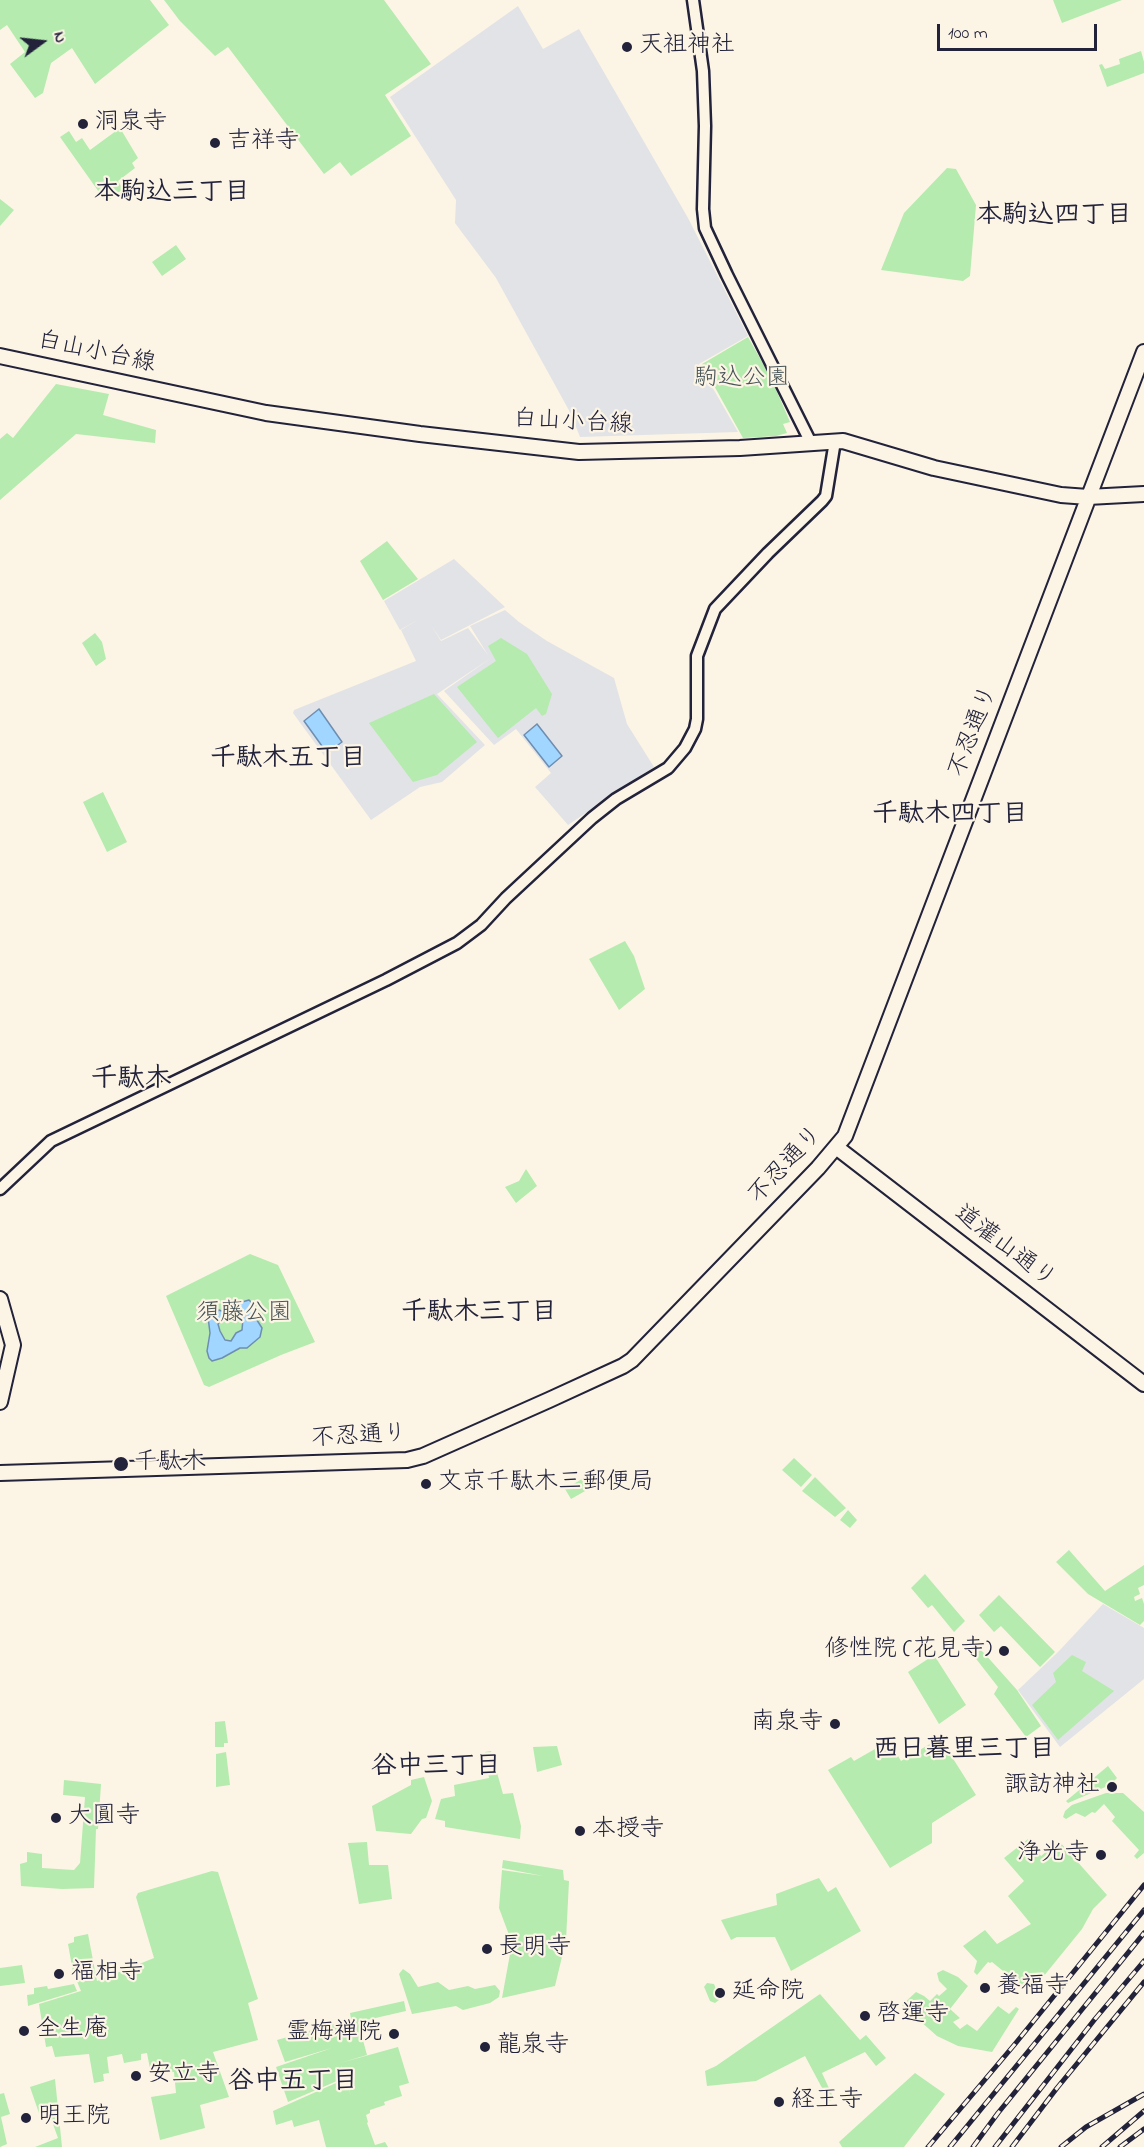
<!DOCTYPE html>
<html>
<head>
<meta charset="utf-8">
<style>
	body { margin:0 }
	#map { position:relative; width:1144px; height:2147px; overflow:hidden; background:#fcf5e5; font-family:"Indie Flower",sans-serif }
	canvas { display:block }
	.north { position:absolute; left:12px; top:12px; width:60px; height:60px; -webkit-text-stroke:4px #fcf5e5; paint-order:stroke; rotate:75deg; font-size:16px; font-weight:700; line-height:24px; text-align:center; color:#22223b }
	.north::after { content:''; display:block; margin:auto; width:21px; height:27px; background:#22223b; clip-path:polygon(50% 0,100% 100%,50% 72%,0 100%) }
	.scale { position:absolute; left:937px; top:24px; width:160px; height:27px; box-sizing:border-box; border:3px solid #22223b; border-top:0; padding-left:8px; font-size:18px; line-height:21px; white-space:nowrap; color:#22223b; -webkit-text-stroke:4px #fcf5e5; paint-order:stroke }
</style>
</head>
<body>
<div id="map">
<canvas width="1144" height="2147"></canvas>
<div class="north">N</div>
<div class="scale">100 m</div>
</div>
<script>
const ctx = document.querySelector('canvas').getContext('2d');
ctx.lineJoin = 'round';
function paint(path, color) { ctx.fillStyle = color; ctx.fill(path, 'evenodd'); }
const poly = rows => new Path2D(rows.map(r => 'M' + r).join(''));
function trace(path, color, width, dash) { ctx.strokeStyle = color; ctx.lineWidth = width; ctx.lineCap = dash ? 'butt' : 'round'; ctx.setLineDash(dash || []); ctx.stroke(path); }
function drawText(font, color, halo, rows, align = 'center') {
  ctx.font = font + ' "Indie Flower","Klee One",sans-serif'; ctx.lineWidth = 4.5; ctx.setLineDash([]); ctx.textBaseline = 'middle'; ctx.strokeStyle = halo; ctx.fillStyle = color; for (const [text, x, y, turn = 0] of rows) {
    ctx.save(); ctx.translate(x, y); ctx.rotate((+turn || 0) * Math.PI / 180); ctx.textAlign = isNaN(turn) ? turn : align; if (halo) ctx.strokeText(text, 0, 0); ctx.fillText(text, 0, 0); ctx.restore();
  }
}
paint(poly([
	[518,6,543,49,579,29,688,218,748,336,699,364,738,432,580,437,571,414,496,278,455,223,456,200,390,97],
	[454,559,505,607,441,640,431,625,441,641,468,628,488,655,470,626,505,610,519,622,547,641,614,678,627,724,654,767,568,825,535,787,551,773,516,729,494,745,444,691,491,658,437,694,485,745,442,782,420,787,371,820,293,713,294,710,416,661,401,630,419,619,400,630,384,601],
	[1103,1604,1144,1628,1144,1679,1060,1747,1018,1690,1058,1652]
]), '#e2e3e6');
paint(poly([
	[0,0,150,0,169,25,95,84,72,48,51,63,43,93,35,98,10,64,25,52,7,25,0,30],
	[164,0,384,0,431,64,385,95,411,136,351,176,340,162,324,174,228,47,215,56,180,21],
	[1053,0,1122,0,1062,23],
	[1141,51,1144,62,1144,73,1107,87,1099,65,1102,64,1105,69,1120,64,1119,59],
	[120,128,138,158,132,163,135,168,118,181,123,189,106,202,60,137,69,131,76,142,82,138,90,150],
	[947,168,956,169,976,205,970,276,963,281,881,270,904,213],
	[0,199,14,210,0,226],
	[176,245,186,259,162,276,152,262],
	[748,337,771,378,790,422,783,424,787,433,776,436,743,438,702,364],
	[56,384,109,394,103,415,156,430,155,443,76,434,0,500,0,439,7,433,13,438],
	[387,541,418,579,383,600,360,561],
	[95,633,102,642,106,659,96,666,82,643],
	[501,638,527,654,552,694,546,714,542,716,536,708,498,738,457,687,496,661,488,646],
	[434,694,477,742,437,775,413,782,369,723],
	[103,792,127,842,107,852,83,802],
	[625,941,634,956,645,989,619,1010,589,959],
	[526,1169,537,1186,516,1203,505,1187,519,1181],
	[250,1254,278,1265,315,1342,281,1355,209,1387,204,1385,166,1296],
	[794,1458,812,1475,801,1487,782,1470],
	[587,1476,594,1486,571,1499,565,1489],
	[815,1477,846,1508,835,1517,802,1491],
	[848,1510,857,1520,850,1528,840,1520],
	[1069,1550,1105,1591,1144,1565,1144,1585,1138,1588,1140,1594,1134,1597,1135,1601,1142,1598,1144,1604,1144,1621,1140,1625,1088,1594,1056,1562],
	[925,1574,965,1621,954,1632,932,1605,928,1608,911,1588],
	[999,1595,1055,1652,1040,1667,1001,1626,994,1632,979,1615],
	[976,1646,984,1653,1017,1690,1041,1726,1026,1737,994,1694,998,1687,970,1651],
	[934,1655,966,1705,939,1724,908,1672],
	[1072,1655,1086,1662,1082,1671,1114,1691,1058,1740,1032,1705,1056,1682,1053,1673],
	[225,1721,228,1743,224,1743,224,1747,215,1747,215,1722],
	[940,1738,976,1795,932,1823,932,1843,890,1868,828,1770,851,1757,854,1761,889,1741,901,1761],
	[557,1746,562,1765,537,1772,533,1747],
	[491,1751,503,1794,513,1793,521,1826,520,1839,445,1827,445,1821,435,1819,441,1799,455,1796,454,1785,489,1778,485,1752],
	[226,1752,230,1785,216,1787,216,1754],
	[1108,1766,1117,1778,1110,1785,1068,1803,1066,1801],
	[424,1777,432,1801,426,1818,422,1819,411,1834,376,1831,372,1806,411,1785,411,1780],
	[64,1780,101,1784,98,1829,96,1829,94,1888,62,1889,21,1886,20,1864,27,1862,27,1852,42,1854,42,1868,74,1870,80,1863,85,1797,63,1795],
	[1106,1793,1123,1793,1144,1812,1144,1853,1137,1859,1134,1856,1139,1850,1112,1821,1115,1817,1104,1804,1095,1813,1092,1812,1085,1817,1076,1813,1066,1819,1063,1817,1065,1811,1072,1805],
	[1028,1839,1041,1856,1059,1841,1107,1895,1093,1909,1082,1929,1030,1993,992,1962,990,1963,988,1962,977,1975,974,1972,977,1961,963,1946,985,1930,997,1944,1031,1924,1008,1896,1024,1881,1004,1858],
	[367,1842,369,1865,388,1865,392,1899,359,1904,348,1843],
	[503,1860,563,1870,564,1880,569,1881,566,1940,555,1986,502,1998,512,1943,499,1908,502,1870,543,1876,502,1868],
	[212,1871,218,1872,258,1999,248,2003,258,2040,213,2052,229,2097,200,2105,205,2128,160,2140,151,2097,176,2093,174,2072,151,2074,147,2053,141,2054,141,2060,124,2063,122,2054,107,2057,109,2073,103,2074,104,2081,94,2083,89,2054,55,2057,52,2046,46,2047,39,2004,81,1991,73,1972,68,1944,74,1942,74,1937,88,1934,97,1981,154,1958,136,1897,138,1893],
	[819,1878,828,1892,836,1887,861,1931,791,1971,775,1937,737,1937,731,1940,721,1920,777,1905,776,1894],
	[22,1965,25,1983,0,1986,0,1968],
	[403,1969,410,1974,418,1987,438,1982,449,1990,468,1986,475,1989,495,1985,500,1991,499,1997,490,2003,463,2010,456,2006,412,2014,399,1974],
	[943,1970,958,1977,968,1986,950,2009,960,2018,953,2022,960,2029,967,2024,977,2031,998,2006,1009,2014,1016,2007,1019,2009,992,2052,958,2046,937,2036,902,2005,916,1992,924,1996,930,2001,937,1994,939,1996,947,1989,939,1981,937,1973],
	[707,1983,714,1984,718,1994,719,2000,715,2003,710,2001,705,1989,704,1987],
	[74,1984,77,1991,28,2006,27,1995,34,1994,34,1988,47,1986,48,1989],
	[820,1994,860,2040,866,2035,886,2058,876,2066,865,2052,822,2073,834,2099,829,2101,805,2056,756,2081,707,2086,705,2071,716,2066],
	[404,2001,406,2011,358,2022,367,2055,340,2063,398,2047,409,2083,399,2086,402,2096,384,2102,385,2105,370,2110,370,2113,366,2115,368,2122,367,2123,375,2145,385,2142,388,2147,326,2147,319,2120,294,2127,292,2120,276,2125,273,2111,345,2079,351,2096,341,2065,344,2078,288,2102,276,2067,332,2048,285,2062,277,2040,351,2019,350,2013],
	[915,2073,945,2094,904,2147,842,2147,839,2142],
	[55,2079,62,2147,35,2147,58,2138,50,2116,41,2119,30,2087],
	[4,2093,10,2114,1,2117,7,2144,0,2147,0,2094]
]), '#b5ebae');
const water = poly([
	[319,709,342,742,327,753,304,721,319,709],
	[537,724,562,756,549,767,524,735,537,724],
	[249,1300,251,1302,255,1317,262,1328,260,1337,247,1348,240,1348,222,1358,212,1361,209,1358,207,1351,210,1333,208,1317,219,1310,224,1312,233,1310,242,1302,249,1300],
	[240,1315,243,1318,242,1330,236,1333,231,1341,225,1340,220,1331,218,1324,221,1320,240,1315]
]);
paint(water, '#a0d6ff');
trace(water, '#6e8eb1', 1.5);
const minor = poly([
	[693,0,703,71,705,126,703,209,705,228,727,275,811,443],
	[0,1189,51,1141,386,980,457,943,481,925,506,898,592,818,616,799,668,768,685,748,695,729,697,719,697,656,715,609,768,553,822,501,826,496,835,441]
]);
const major = poly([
	[0,356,266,413,420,434,579,452,740,448,843,441,934,468,1061,495,1088,497,1144,494],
	[836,1147,1144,1384],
	[0,1299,13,1345,0,1402],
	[0,1473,407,1460,423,1456,549,1400,623,1366,632,1360,818,1168,845,1136,1144,352]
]);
trace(minor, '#22223b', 15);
trace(major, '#22223b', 18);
trace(minor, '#fcf5e5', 10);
trace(major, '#fcf5e5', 14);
const rail = poly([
	[928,2147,1015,2044,1144,1885],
	[950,2147,1144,1910],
	[973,2147,998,2113,1144,1933],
	[995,2147,1095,2019,1144,1961],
	[1012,2147,1057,2088,1144,1982],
	[1061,2147,1086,2127,1144,2094],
	[1102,2147,1144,2111],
	[1120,2147,1144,2129]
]);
trace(rail, '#22223b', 5);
trace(rail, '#fcf5e5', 3, [9]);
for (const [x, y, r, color] of [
	[627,47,6,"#22223b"],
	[83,124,6,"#22223b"],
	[215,143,6,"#22223b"],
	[121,1464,8,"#22223b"],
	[426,1484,6,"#22223b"],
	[1004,1651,6,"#22223b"],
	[835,1724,6,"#22223b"],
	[1112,1787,6,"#22223b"],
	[56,1818,6,"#22223b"],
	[580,1831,6,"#22223b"],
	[1101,1855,6,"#22223b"],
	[487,1949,6,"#22223b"],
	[59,1974,6,"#22223b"],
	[985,1988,6,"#22223b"],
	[720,1993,6,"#22223b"],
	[865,2016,6,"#22223b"],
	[24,2031,6,"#22223b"],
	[394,2034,6,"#22223b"],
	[485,2047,6,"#22223b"],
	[136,2076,6,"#22223b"],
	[779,2102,6,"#22223b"],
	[26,2118,6,"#22223b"]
]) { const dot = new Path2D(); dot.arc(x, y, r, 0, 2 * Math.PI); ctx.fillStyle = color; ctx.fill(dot); trace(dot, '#fcf5e5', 2); }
drawText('24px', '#22223b', '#fcf5e5', [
	["天祖神社",639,47],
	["洞泉寺",95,124],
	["吉祥寺",227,143],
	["千駄木",134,1464],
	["文京千駄木三郵便局",438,1484],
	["修性院 (花見寺)",992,1651,"right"],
	["南泉寺",823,1724,"right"],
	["諏訪神社",1100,1787,"right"],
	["大圓寺",68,1818],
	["本授寺",592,1831],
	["浄光寺",1089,1855,"right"],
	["長明寺",499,1949],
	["福相寺",71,1974],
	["養福寺",997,1988],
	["延命院",732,1993],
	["啓運寺",877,2016],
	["全生庵",36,2031],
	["霊梅禅院",382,2034,"right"],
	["龍泉寺",497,2047],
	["安立寺",148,2076],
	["経王寺",791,2102],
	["明王院",38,2118]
], 'left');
drawText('24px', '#22223b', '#fcf5e5', [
	["白山小台線",96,354,12],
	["白山小台線",573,424,3],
	["不忍通り",975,732,-69],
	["不忍通り",787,1166,-47],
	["道灌山通り",1004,1248,37],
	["不忍通り",359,1438,-3]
]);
drawText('24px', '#475458', '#fcf5e5', [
	["駒込公園",742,380],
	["須藤公園",244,1315]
]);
drawText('bold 26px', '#22223b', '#fcf5e5', [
	["本駒込三丁目",172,195],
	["本駒込四丁目",1054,218],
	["千駄木五丁目",288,761],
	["千駄木四丁目",950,817],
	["千駄木三丁目",479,1315],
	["西日暮里三丁目",964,1752],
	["谷中三丁目",436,1769],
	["谷中五丁目",293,2084]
]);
drawText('bold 27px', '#22223b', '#fcf5e5', [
	["千駄木",131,1082]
]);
</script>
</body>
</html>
